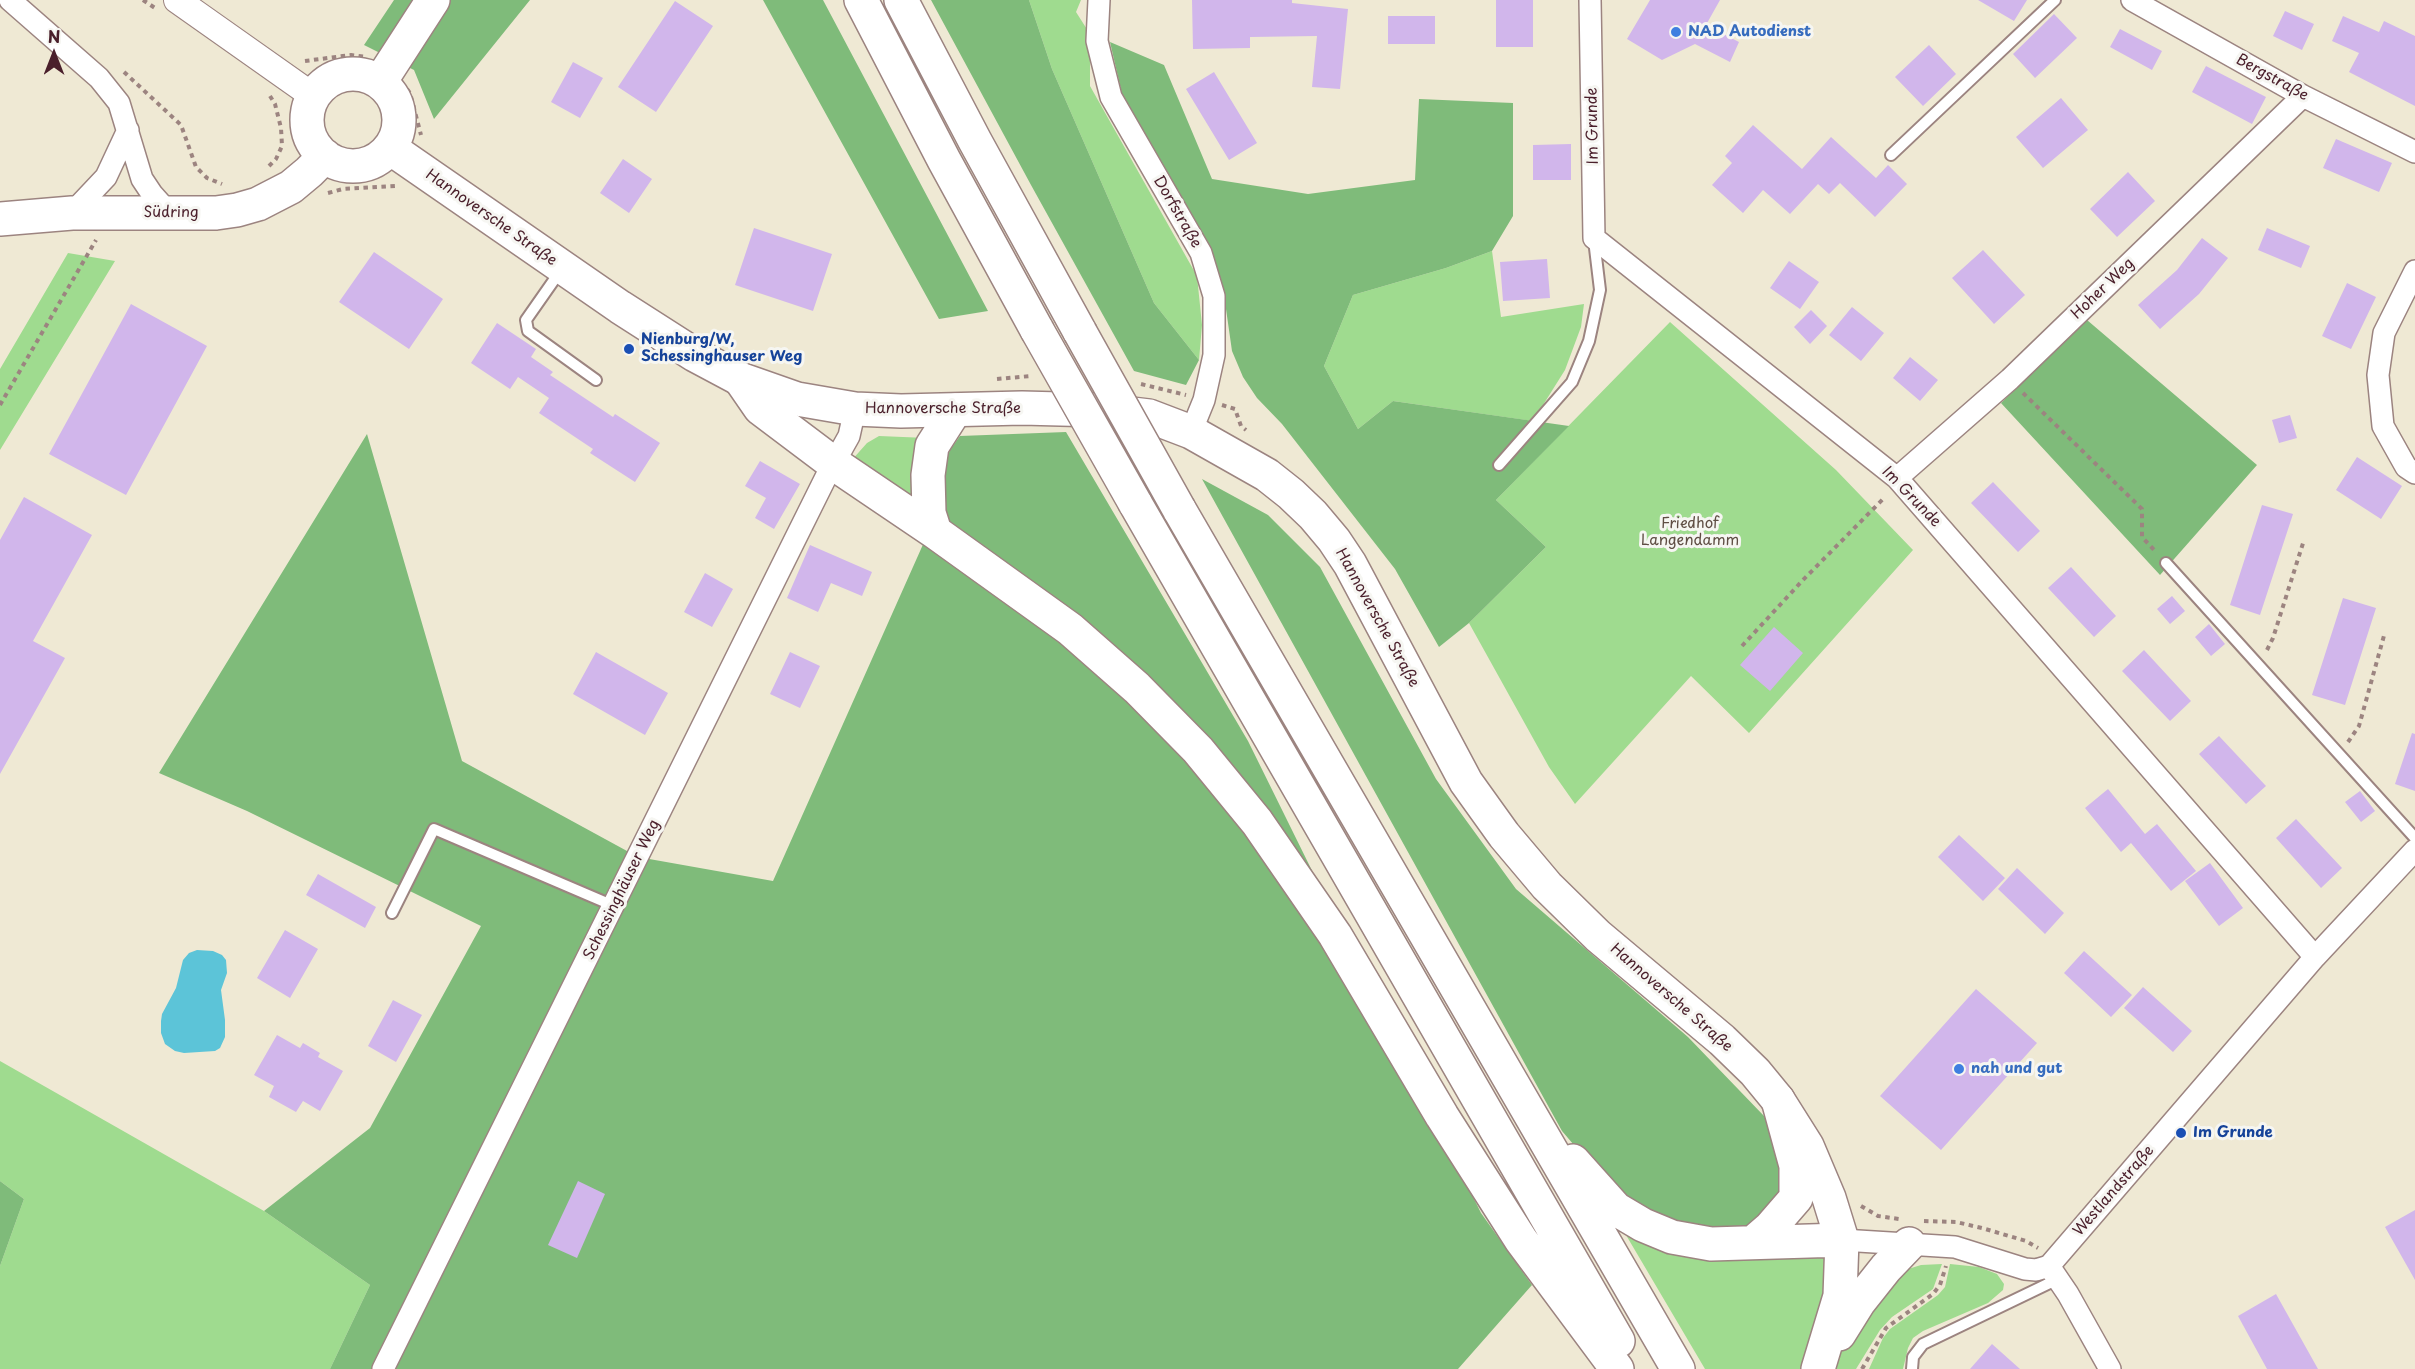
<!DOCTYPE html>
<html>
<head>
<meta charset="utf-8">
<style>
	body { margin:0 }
	#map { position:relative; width:2415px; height:1369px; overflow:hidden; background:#efe9d4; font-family:"Playpen Sans",sans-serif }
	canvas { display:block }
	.north { position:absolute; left:24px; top:24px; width:60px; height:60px; -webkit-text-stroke:4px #f6f6f2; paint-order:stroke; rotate:0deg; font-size:16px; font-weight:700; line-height:24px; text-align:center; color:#4a1f2b }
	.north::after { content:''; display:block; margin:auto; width:21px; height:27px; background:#4a1f2b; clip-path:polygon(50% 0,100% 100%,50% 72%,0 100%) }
</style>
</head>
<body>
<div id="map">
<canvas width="2415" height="1369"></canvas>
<div class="north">N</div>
</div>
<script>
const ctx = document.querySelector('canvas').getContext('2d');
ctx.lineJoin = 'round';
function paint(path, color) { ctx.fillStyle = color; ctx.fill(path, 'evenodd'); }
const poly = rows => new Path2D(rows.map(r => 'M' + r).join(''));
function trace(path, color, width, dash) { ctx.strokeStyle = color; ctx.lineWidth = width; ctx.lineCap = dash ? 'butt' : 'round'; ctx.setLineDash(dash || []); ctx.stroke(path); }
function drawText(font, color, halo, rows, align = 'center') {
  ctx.font = font + ' "Playpen Sans",sans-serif'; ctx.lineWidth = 6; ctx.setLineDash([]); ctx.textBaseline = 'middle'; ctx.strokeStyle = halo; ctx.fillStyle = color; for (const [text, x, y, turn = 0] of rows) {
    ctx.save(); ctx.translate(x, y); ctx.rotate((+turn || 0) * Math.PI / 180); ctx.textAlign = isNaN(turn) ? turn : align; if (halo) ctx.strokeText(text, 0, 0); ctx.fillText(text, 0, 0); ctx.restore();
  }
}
paint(poly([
	[1029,0,1081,0,1076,12,1090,34,1090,86,1197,276,1202,325,1199,360,1154,303,1052,69],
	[1492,251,1501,317,1584,304,1581,327,1565,370,1533,421,1393,401,1358,429,1324,366,1353,295,1446,268],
	[68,253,115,261,0,450,0,369],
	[1670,322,1836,470,1913,550,1749,733,1691,676,1575,804,1549,767,1469,623,1546,547,1496,500],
	[879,436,927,438,919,506,851,461,867,443],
	[0,1061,264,1211,370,1285,330,1369,0,1369,0,1266,24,1199,0,1181],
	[1626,1235,1678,1255,1824,1250,1832,1258,1808,1369,1705,1369],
	[1942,1264,1933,1289,1892,1317,1880,1330,1856,1369,1831,1369,1855,1327,1905,1270,1921,1265],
	[1950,1264,1979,1267,1997,1274,2004,1284,2003,1290,1988,1303,1923,1331,1913,1338,1908,1348,1903,1369,1869,1369,1883,1338,1890,1329,1938,1295,1945,1287]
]), '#9fdb8f');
paint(poly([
	[394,0,530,0,434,119,414,70,364,45],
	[763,0,823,0,988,311,939,319],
	[931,0,1029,0,1052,69,1154,303,1199,360,1186,385,1134,371,1031,185],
	[1110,42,1164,65,1212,179,1308,194,1415,180,1419,99,1513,103,1513,216,1492,251,1446,268,1353,295,1324,366,1358,429,1393,401,1569,426,1496,500,1546,547,1469,623,1439,647,1395,569,1282,424,1257,398,1243,377,1232,351,1224,295,1213,254,1122,94],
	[2087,320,2257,465,2160,575,2001,403],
	[1066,432,1248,741,1481,1213,1532,1285,1458,1369,330,1369,370,1285,264,1211,370,1128,481,926,247,811,159,773,367,434,462,761,638,857,773,881,925,540,946,504,943,485,944,466,950,450,960,436],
	[1202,479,1268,515,1320,567,1436,779,1516,889,1688,1037,1764,1116,1788,1168,1778,1207,1739,1232,1668,1224,1619,1198,1562,1131],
	[0,1181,24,1199,0,1266]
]), '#7fbb7a');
paint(poly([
	[197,950,213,951,222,955,226,960,227,973,221,990,225,1020,225,1037,220,1048,215,1051,184,1053,175,1051,165,1044,161,1033,161,1021,162,1014,176,988,183,960,189,953]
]), '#5cc4d8');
paint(poly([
	[1192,0,1292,0,1292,3,1348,9,1340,89,1312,87,1317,36,1250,37,1250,48,1193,49],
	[1496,0,1533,0,1533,47,1496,47],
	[1650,0,1720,0,1706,25,1739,42,1730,62,1695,44,1662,60,1627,39],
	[1978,0,2027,0,2014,21],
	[675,1,713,26,656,112,618,87],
	[2285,11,2314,24,2302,50,2273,36],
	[2054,14,2077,38,2035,78,2013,54],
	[1388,16,1435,16,1435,44,1388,44],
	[2343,16,2379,32,2384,21,2415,36,2415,106,2349,72,2359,53,2332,41],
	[2120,29,2162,51,2152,70,2110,47],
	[1929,45,1956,74,1923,106,1895,77],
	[573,62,603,78,580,118,551,102],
	[2206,66,2266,97,2252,124,2192,92],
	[1214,72,1257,143,1229,160,1186,89],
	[2061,98,2088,130,2043,168,2016,137],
	[1753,125,1802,169,1831,137,1876,178,1888,165,1907,184,1875,217,1840,183,1829,194,1818,184,1790,214,1763,190,1743,213,1712,185,1732,163,1725,156],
	[2336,139,2392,163,2379,192,2323,168],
	[1571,144,1571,180,1533,180,1533,145],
	[623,159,652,179,629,213,600,193],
	[2128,172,2155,201,2117,237,2090,209],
	[754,228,832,254,813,311,735,285],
	[2267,228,2310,246,2301,268,2258,250],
	[2202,238,2228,258,2199,294,2160,329,2138,305,2177,270],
	[1983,250,2025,295,1994,324,1952,278],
	[374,252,443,299,409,349,339,302],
	[1547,259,1550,298,1503,301,1500,262],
	[1789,261,1819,282,1800,309,1770,288],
	[2347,283,2376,297,2351,349,2322,336],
	[131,304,207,346,126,495,49,454],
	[1852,307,1884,333,1861,361,1829,335],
	[1811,310,1827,326,1810,344,1794,327],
	[497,323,536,349,531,357,553,372,550,375,613,417,615,414,660,443,635,482,590,453,593,449,539,413,549,398,518,377,510,389,471,363],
	[1910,357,1938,380,1920,401,1893,378],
	[2290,415,2297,438,2279,443,2272,420],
	[2357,457,2402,486,2381,519,2336,490],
	[760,461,800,484,774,529,755,518,766,498,745,486],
	[1993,482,2040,531,2018,552,1971,503],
	[24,497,92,535,33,641,65,658,0,774,0,540],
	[2262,505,2293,514,2260,615,2230,605],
	[810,545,872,572,862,596,831,583,818,612,787,598],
	[2071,567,2116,616,2094,637,2048,588],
	[705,573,733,589,712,627,684,612],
	[2172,596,2185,611,2170,624,2157,609],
	[2343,598,2376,608,2345,705,2312,695],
	[2209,624,2225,644,2211,656,2195,637],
	[1774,627,1803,653,1770,691,1740,665],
	[2144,650,2191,701,2170,721,2122,671],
	[596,652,668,693,645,735,573,694],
	[790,652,820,666,800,708,770,694],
	[2412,733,2415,734,2415,791,2395,784],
	[2219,736,2266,786,2246,804,2199,754],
	[2108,789,2145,834,2157,824,2196,871,2171,891,2131,843,2121,852,2085,808],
	[2360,791,2375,811,2361,822,2345,802],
	[2296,819,2342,868,2321,888,2276,838],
	[1959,835,2005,878,1983,901,1938,857],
	[2210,863,2243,908,2219,926,2185,881],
	[2017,868,2064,913,2045,934,1998,889],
	[318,874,376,907,365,928,306,895],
	[285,930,318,949,290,998,257,978],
	[2084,951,2132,995,2111,1017,2064,973],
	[2143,987,2192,1031,2173,1052,2124,1008],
	[1976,989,2037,1043,1941,1150,1880,1096],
	[393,1000,422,1015,396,1062,368,1046],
	[277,1035,300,1048,303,1043,320,1053,318,1057,343,1071,320,1111,303,1101,296,1112,269,1097,274,1086,254,1075],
	[578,1181,605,1194,577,1258,548,1245],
	[2415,1210,2415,1280,2385,1227],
	[2276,1294,2318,1369,2267,1369,2238,1316],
	[1992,1344,2020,1369,1970,1369]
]), '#d1b6eb');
const service = poly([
	[1891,155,2055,0],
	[561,270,526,320,528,331,596,380],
	[1499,465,1572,382,1589,341,1600,290,1594,240],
	[2166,563,2415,838],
	[392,913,434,829,614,906],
	[1912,1369,1913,1357,1923,1344,2058,1279]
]);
const minor = poly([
	[10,0,99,78,119,103,142,179,152,194,169,213],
	[1099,0,1097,41,1111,97,1201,253,1214,296,1214,355,1204,400,1191,432],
	[1590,0,1594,238,1897,478,2315,957],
	[2132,0,2303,96,2415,152],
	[72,213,106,177,128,130],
	[2415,271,2384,333,2378,375,2383,426,2406,467,2415,473],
	[1897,478,2010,379,2303,96],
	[1842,1240,1955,1247,2025,1269,2036,1270,2049,1266,2315,957,2415,850],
	[2049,1266,2068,1294,2110,1369],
	[383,1369,826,477,849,436,855,409]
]);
const tertiary = poly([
	[177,0,313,96]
]);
const primary = poly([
	'307 120a46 46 0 1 1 92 0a46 46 0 1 1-92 0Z',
	[390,148,620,307,695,355,740,379,797,399,855,409,901,411,1022,408,1099,410,1149,416,1191,432,1267,475,1291,494,1313,515,1334,540,1350,564,1466,782,1504,835,1547,886,1598,936,1722,1040,1755,1072,1778,1100,1807,1146,1829,1198,1842,1240],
	[0,219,72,213,216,213,237,210,258,204,291,187,309,172,325,156]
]);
const trunk = poly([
	[861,0,944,160,1037,330],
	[901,0,975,141,1080,332],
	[380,82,433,0],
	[740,379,760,408,833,463,935,532,1070,629,1137,688,1198,750,1257,822,1335,935,1442,1116,1521,1240,1617,1369],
	[1135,503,1618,1341],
	[1179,509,1678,1369],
	[935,532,929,513,928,475,932,446,955,410],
	[1573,1161,1616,1209,1643,1225,1672,1237,1711,1244,1842,1240,1840,1296,1818,1369],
	[1755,1241,1770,1228,1796,1198,1796,1166,1778,1100],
	[1839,1334,1859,1302,1886,1268,1909,1244]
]);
trace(service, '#9c8480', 14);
trace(minor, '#9c8480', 24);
trace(tertiary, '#9c8480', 28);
trace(primary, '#9c8480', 36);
trace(trunk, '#9c8480', 36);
trace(poly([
	[143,0,155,8],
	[305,61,351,55,366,57],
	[124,72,181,125,196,167,207,178,222,184],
	[407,89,410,93,421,135],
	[269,166,276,159,282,146,281,128,275,104,270,96],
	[328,193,343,189,397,186],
	[997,379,1031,376],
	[1141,384,1186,395],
	[2023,393,2142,509,2142,537,2156,552],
	[0,405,96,240],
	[1222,405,1235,409,1241,426,1246,430],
	[1742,646,1803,580,1885,497],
	[2267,650,2273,638,2304,540],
	[2348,742,2359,726,2385,632],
	[1861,1206,1878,1216,1899,1219],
	[1924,1221,1956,1222,1982,1228,2026,1241,2038,1248],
	[1862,1369,1886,1328,1933,1294,1940,1285,1946,1266]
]), '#9c8480', 4, [4.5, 4.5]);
trace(service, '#fff', 10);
trace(minor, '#fff', 21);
trace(tertiary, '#fff', 26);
trace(primary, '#fff', 33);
trace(trunk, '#fff', 33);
const trunkBridge = poly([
	[1037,330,1135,503],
	[1080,332,1179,509]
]);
trace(trunkBridge, '#9c8480', 36, []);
trace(trunkBridge, '#fff', 33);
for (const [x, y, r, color] of [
	[1676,32,6,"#3f7fe0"],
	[629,349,6,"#1a4fb4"],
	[1959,1069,6,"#3f7fe0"],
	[2181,1133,6,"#1a4fb4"]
]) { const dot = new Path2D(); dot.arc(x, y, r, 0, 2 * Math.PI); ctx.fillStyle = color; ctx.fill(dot); trace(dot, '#f6f6f2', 2); }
drawText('bold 15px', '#366cbe', '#f6f6f2', [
	["NAD Autodienst",1688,32],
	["nah und gut",1971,1069]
], 'left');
drawText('15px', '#4a1f2b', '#f6f6f2', [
	["Bergstraße",2272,78,29],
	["Im Grunde",1593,126,-91],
	["Dorfstraße",1177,212,60],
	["Südring",171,213],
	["Hannoversche Straße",491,218,35],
	["Hoher Weg",2103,289,-44],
	["Hannoversche Straße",943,409],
	["Im Grunde",1911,497,46],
	["Hannoversche Straße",1377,618,61],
	["Schessinghäuser Weg",622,890,-64],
	["Hannoversche Straße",1671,998,41],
	["Westlandstraße",2114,1191,-49]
]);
drawText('bold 15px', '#164399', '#f6f6f2', [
	["Nienburg/W,",641,340],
	["Schessinghauser Weg",641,357],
	["Im Grunde",2193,1133]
], 'left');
drawText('15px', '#5f4e44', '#f6f6f2', [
	["Friedhof",1690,524],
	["Langendamm",1690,541]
]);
</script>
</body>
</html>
